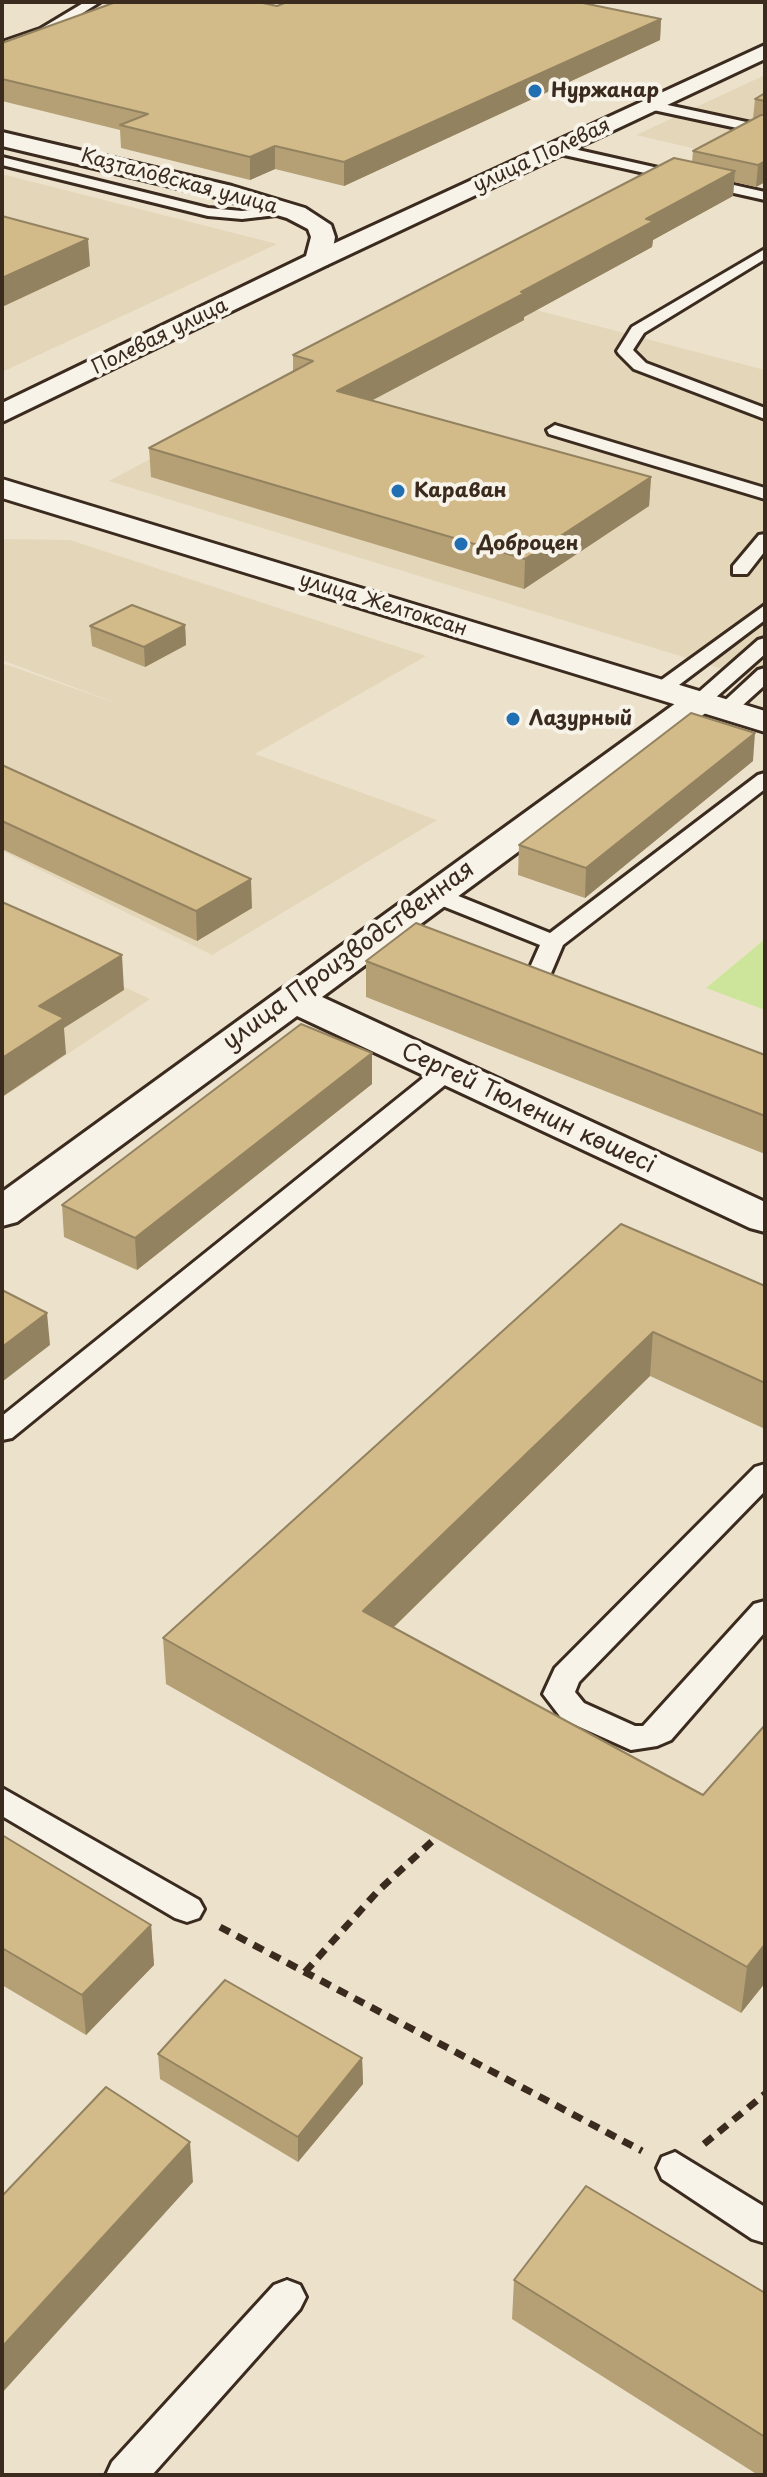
<!DOCTYPE html>
<html>
<head>
<meta charset="utf-8">
<style>
	body { margin:0 }
	#map { position:relative; width:767px; height:2477px; overflow:hidden; background:#ece2cc; font-family:"Playpen Sans",sans-serif }
	canvas { display:block }
	.frame { position:absolute; inset:0; border:4px solid #3b2a1e; pointer-events:none }
</style>
</head>
<body>
<div id="map">
<canvas width="767" height="2477"></canvas>
<div class="frame"></div>
</div>
<script>
const ctx = document.querySelector('canvas').getContext('2d');
ctx.lineJoin = 'round';
function paint(path, color) { ctx.fillStyle = color; ctx.fill(path, 'evenodd'); }
const poly = rows => new Path2D(rows.map(r => 'M' + r).join(''));
function trace(path, color, width, dash) { ctx.strokeStyle = color; ctx.lineWidth = width; ctx.lineCap = dash ? 'butt' : 'round'; ctx.setLineDash(dash || []); ctx.stroke(path); }
function drawText(font, color, halo, rows, align = 'center') {
  ctx.font = font + ' "Playpen Sans",sans-serif'; ctx.lineWidth = 8; ctx.setLineDash([]); ctx.textBaseline = 'middle'; ctx.strokeStyle = halo; ctx.fillStyle = color; for (const [text, x, y, turn = 0] of rows) {
    ctx.save(); ctx.translate(x, y); ctx.rotate((+turn || 0) * Math.PI / 180); ctx.textAlign = isNaN(turn) ? turn : align; if (halo) ctx.strokeText(text, 0, 0); ctx.fillText(text, 0, 0); ctx.restore();
  }
}
paint(poly([
	[765,75,765,165,636,135],
	[2,174,277,244,2,372],
	[464,291,765,370,765,682,109,481],
	[3,539,70,540,426,656,255,754,437,820,212,955,2,851,2,663,121,705,2,660],
	[2,930,150,999,2,1098]
]), '#e4d6b8');
paint(poly([
	[765,939,765,1010,706,988]
]), '#cde59a');
const service = poly([
	[85,2,100,2,48,35,2,50,2,42,40,29,85,2],
	[649,101,765,126,765,134,644,108,642,105,649,101],
	[556,145,765,192,765,200,551,152,551,146,556,145],
	[2,157,208,208,242,211,285,206,292,210,285,214,242,219,208,216,2,165,2,157],
	[765,249,765,259,644,333,633,350,646,363,765,408,765,419,634,369,619,354,617,351,632,327,765,249],
	[555,425,765,488,765,499,549,434,547,430,555,425],
	[765,534,765,551,747,574,733,574,733,566,759,535,765,534],
	[765,605,765,620,667,694,653,694,650,690,653,686,765,605],
	[765,638,765,654,706,706,692,706,689,702,692,698,758,640,765,638],
	[765,668,765,685,733,714,719,714,716,710,719,706,758,670,765,668],
	[765,773,765,789,563,945,549,978,564,984,568,989,564,994,548,994,524,981,540,945,425,899,422,894,425,889,441,889,550,933,758,775,765,773],
	[447,1064,456,1066,459,1071,456,1076,12,1438,2,1440,2,1416,438,1066,447,1064],
	[765,1464,765,1491,579,1682,575,1692,584,1703,635,1726,643,1726,754,1604,765,1601,765,1632,671,1740,657,1746,631,1750,562,1719,543,1694,555,1668,755,1467,765,1464],
	[2,1788,199,1900,204,1909,199,1918,187,1922,175,1918,2,1816,2,1788],
	[675,2152,765,2207,765,2243,752,2239,662,2179,657,2168,662,2157,675,2152],
	[287,2280,300,2285,306,2297,300,2309,152,2475,106,2475,112,2462,274,2285,287,2280]
]);
const minor = poly([
	[765,45,765,59,327,265,309,265,305,260,309,255,765,45],
	[699,692,711,695,716,702,711,709,322,997,765,1202,765,1232,750,1228,297,1016,17,1222,2,1226,2,1192,687,695,699,692]
]);
const tertiary = poly([
	[2,132,232,186,305,208,331,225,335,237,331,260,327,265,2,422,2,403,306,256,311,237,308,229,287,218,216,197,2,146,2,132],
	[2,479,765,711,765,732,2,498,2,479]
]);
trace(service, '#3b2a1e', 6);
trace(minor, '#3b2a1e', 6);
trace(tertiary, '#3b2a1e', 6);
trace(poly([
	[220,1927,642,2151],
	[305,1972,378,1891,440,1834],
	[704,2144,765,2094]
]), '#3b2a1e', 7, [11, 8]);
paint(service, '#f7f3e8');
paint(minor, '#f7f3e8');
paint(tertiary, '#f7f3e8');
paint(poly([
	[592,5,661,19,660,40,344,186,275,169,250,180,121,148,120,130,2,101,2,43,277,6],
	[765,93,765,182,756,187,734,182,733,196,653,240,652,247,524,317,524,320,372,400,651,477,649,506,524,589,151,477,149,448,293,372,293,355,692,162,693,151,753,119,755,99],
	[185,625,186,645,145,667,92,646,90,626],
	[753,761,585,898,518,875,519,845],
	[2,765,252,908,197,941,2,849],
	[366,961,765,1055,765,1154,366,997],
	[372,1053,372,1084,137,1270,64,1237,62,1205],
	[621,1224,765,1286,765,1429,650,1376,393,1628,765,1983,741,2013,166,1684,163,1638],
	[2,1835,151,1925,154,1965,86,2035,2,1985],
	[158,2054,362,2058,363,2084,298,2162,160,2079],
	[514,2280,765,2293,765,2475,758,2475,512,2319]
]), '#b5a076');
paint(poly([
	[560,2,599,2,559,19],
	[661,19,660,40,344,186,344,162],
	[275,146,275,169,250,180,250,157],
	[765,161,765,182,756,187,758,165],
	[735,171,733,196,653,240,652,247,524,317,524,320,337,419,337,391,521,292,646,219],
	[88,239,90,266,2,307,2,278],
	[651,477,649,506,524,589,525,559],
	[185,625,186,645,145,667,144,647],
	[755,733,753,761,585,898,586,868],
	[251,879,252,908,197,941,196,911],
	[122,955,124,990,64,1028,66,1054,2,1097,2,1058,39,1006],
	[372,1053,372,1084,137,1270,135,1238],
	[47,1313,50,1345,2,1382,2,1347],
	[653,1332,650,1376,363,1657,363,1611],
	[151,1925,154,1965,86,2035,82,1995],
	[765,1944,765,1983,741,2013,747,1967],
	[362,2058,363,2084,298,2162,298,2137],
	[190,2142,193,2182,2,2393,2,2347]
]), '#938260');
const building = poly([
	[116,2,258,2,277,6,287,2,578,2,661,19,344,162,275,146,250,157,120,125,148,114,2,79,2,43,116,2],
	[765,93,765,101,755,99,765,93],
	[761,115,765,115,765,161,758,165,693,151,761,115],
	[674,158,735,171,646,219,654,221,521,292,525,293,337,391,651,477,525,559,149,448,313,361,293,355,674,158],
	[2,216,88,239,2,278,2,216],
	[132,605,185,625,144,647,90,626,132,605],
	[691,713,755,733,586,868,519,845,691,713],
	[2,765,251,879,196,911,2,821,2,765],
	[2,902,122,955,39,1006,64,1018,2,1058,2,902],
	[416,923,765,1055,765,1116,366,961,416,923],
	[301,1024,372,1053,135,1238,62,1205,301,1024],
	[621,1224,765,1286,765,1383,653,1332,363,1611,703,1795,765,1725,765,1944,747,1967,163,1638,621,1224],
	[2,1290,47,1313,2,1347,2,1290],
	[2,1835,151,1925,82,1995,2,1948,2,1835],
	[225,1980,362,2058,298,2137,158,2054,225,1980],
	[106,2087,190,2142,2,2347,2,2196,106,2087],
	[586,2186,765,2293,765,2437,514,2280,586,2186]
]);
paint(building, '#d2ba89');
trace(building, '#938260', 2);
for (const [x, y, r, color] of [
	[535,91,8,"#1f6fb2"],
	[398,491,8,"#1f6fb2"],
	[461,544,8,"#1f6fb2"],
	[513,719,8,"#1f6fb2"]
]) { const dot = new Path2D(); dot.arc(x, y, r, 0, 2 * Math.PI); ctx.fillStyle = color; ctx.fill(dot); trace(dot, '#f7f3e8', 3); }
drawText('bold 20px', '#3b2a1e', '#f7f3e8', [
	["Нуржанар",551,91],
	["Караван",414,491],
	["Доброцен",477,544],
	["Лазурный",529,719]
], 'left');
drawText('20px', '#3b2a1e', '#f7f3e8', [
	["улица Полевая",542,156,-25],
	["Казталовская улица",179,182,15],
	["Полевая улица",160,337,-26],
	["улица Желтоксан",383,605,17]
]);
drawText('24px', '#3b2a1e', '#f7f3e8', [
	["улица Производственная",349,956,-36],
	["Сергей Тюленин көшесі",528,1109,25]
]);
</script>
</body>
</html>
